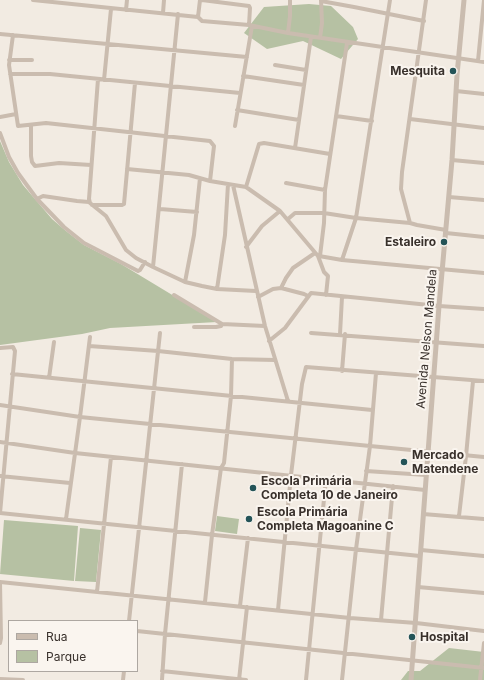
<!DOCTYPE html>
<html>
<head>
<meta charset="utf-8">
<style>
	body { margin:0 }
	#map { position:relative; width:484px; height:680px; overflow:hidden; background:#f2ebe2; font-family:Inter,sans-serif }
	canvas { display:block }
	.legend { position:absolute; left:8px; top:620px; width:130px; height:52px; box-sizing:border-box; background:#faf5ef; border:1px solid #ada7a1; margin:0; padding:5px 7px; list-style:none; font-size:12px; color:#39312c }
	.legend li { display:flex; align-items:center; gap:8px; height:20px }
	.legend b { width:20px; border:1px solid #ada7a1 }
</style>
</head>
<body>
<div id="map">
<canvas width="484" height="680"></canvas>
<ul class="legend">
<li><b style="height:5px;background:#cabcaf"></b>Rua</li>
<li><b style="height:11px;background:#b6c1a3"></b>Parque</li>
</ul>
</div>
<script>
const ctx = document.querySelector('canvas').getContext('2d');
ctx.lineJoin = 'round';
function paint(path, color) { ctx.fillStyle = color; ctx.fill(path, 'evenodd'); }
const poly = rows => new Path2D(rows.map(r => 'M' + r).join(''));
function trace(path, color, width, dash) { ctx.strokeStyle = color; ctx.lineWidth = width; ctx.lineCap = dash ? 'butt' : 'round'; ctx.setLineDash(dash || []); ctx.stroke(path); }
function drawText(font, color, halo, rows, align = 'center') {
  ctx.font = font + ' Inter,sans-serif'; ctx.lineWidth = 4; ctx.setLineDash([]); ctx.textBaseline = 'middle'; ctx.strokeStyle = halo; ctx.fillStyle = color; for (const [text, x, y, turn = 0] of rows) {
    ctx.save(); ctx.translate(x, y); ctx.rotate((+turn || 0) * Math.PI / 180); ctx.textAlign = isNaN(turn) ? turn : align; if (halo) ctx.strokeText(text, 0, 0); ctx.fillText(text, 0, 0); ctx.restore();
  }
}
paint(poly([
	[309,4,331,6,353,27,358,39,341,59,303,41,267,49,244,33,264,7],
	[0,141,9,162,23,185,52,219,66,231,84,245,121,264,217,322,110,328,82,334,0,345],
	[217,516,239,519,237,534,215,531],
	[4,520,78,526,74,581,0,574],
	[80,528,101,530,96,582,75,581],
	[449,648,484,652,484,680,401,680,408,671,420,671]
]), '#b6c1a3');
trace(poly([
	[33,0,198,17,202,21,249,25,288,33,484,62],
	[202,0,249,6,250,8,249,25],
	[426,0,402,172,401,189,410,223,417,225,446,230],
	[321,1,354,7,424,21],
	[126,10,127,0],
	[163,13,164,0],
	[198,17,200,0],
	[288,33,290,16,290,0],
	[0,34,247,57],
	[13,35,9,65,18,126,46,123,210,141,214,146,210,181],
	[320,38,322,23,321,0],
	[9,60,32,60],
	[478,61,484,0],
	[275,65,306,70],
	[10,74,50,74,240,93],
	[243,76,304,85],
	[98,79,89,199,90,203,106,216,126,250,136,258,153,267,185,282,202,286,217,289,256,291],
	[104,80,111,9],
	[456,91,484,94],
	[237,110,299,120],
	[336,116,372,121],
	[0,117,16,114],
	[410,119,484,128],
	[31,125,31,156,32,162,35,166,59,163,91,165],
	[235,126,252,26],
	[0,133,9,157,18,173,37,199,64,227,84,243,138,271,140,270,145,262],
	[295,148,311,37],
	[452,160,484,163],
	[127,169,189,175,210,181,246,187,280,211,318,256,324,272,328,276,326,295],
	[286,183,325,190],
	[233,185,265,326,288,401],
	[246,187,259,144,264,143,330,154],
	[449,197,484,200],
	[37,199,43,196,77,201,89,202],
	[92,205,122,205,124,204,135,83],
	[160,209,197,212],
	[288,219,295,213,324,213,356,218,410,223],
	[446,233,484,237],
	[246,247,262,226,280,211],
	[319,256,342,260,484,273],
	[320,256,324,223,325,190,347,43],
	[342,260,356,218,390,0],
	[153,267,178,14],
	[185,282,194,235,200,178],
	[281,288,286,278,293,268,315,253],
	[217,289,225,235,228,184],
	[174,295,222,324,265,326],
	[258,297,273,289,281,288,304,294,308,296],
	[194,327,216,327,221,326,222,324],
	[311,333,484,346],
	[340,334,342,297],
	[269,341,285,328,311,293,439,306,484,309],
	[89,346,158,351,232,359,275,360],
	[0,348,13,347,15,351,0,513],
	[342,371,345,334],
	[12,374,372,410],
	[49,378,54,342],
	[0,405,80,417,90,337],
	[0,442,75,453,425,490],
	[366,471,426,475],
	[0,476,70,483],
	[0,513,420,556],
	[423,514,484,519],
	[459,516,466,456,473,381],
	[66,519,80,417,370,446,376,373],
	[421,550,484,556],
	[0,582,350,618,416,623,484,631],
	[418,587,484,593],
	[97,592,111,457],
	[205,602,212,535,221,468,224,463,231,396,232,359],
	[240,606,248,538],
	[278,610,291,475,302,384,306,367,484,381],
	[381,620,393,486],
	[129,621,160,333],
	[137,631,484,668],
	[0,643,1,638,0,582],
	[162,671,246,680],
	[0,679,23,680],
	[123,680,124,671],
	[162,680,165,634,182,464],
	[239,680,247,607],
	[306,680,326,479],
	[342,680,356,549,370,446,484,457],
	[480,680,484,643]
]), '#cabcaf', 4);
trace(poly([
	[411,680,439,306,452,160,457,75,464,0]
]), '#cabcaf', 5);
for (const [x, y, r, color] of [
	[453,71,4,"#245458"],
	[444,242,4,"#245458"],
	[404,462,4,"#245458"],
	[253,488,4,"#245458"],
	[249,519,4,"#245458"],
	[412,637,4,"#245458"]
]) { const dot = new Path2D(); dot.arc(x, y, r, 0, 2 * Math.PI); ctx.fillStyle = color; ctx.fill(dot); trace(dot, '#faf5ef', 1.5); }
drawText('bold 12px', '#39312c', '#faf5ef', [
	["Mesquita",445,71,"right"],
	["Estaleiro",436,242,"right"],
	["Mercado",412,455],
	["Matendene",412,469],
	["Escola Primária",261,481],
	["Completa 10 de Janeiro",261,495],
	["Escola Primária",257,512],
	["Completa Magoanine C",257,526],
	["Hospital",420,637]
], 'left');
drawText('12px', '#39312c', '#faf5ef', [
	["Avenida Nelson Mandela",427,339,-85]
]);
</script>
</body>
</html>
